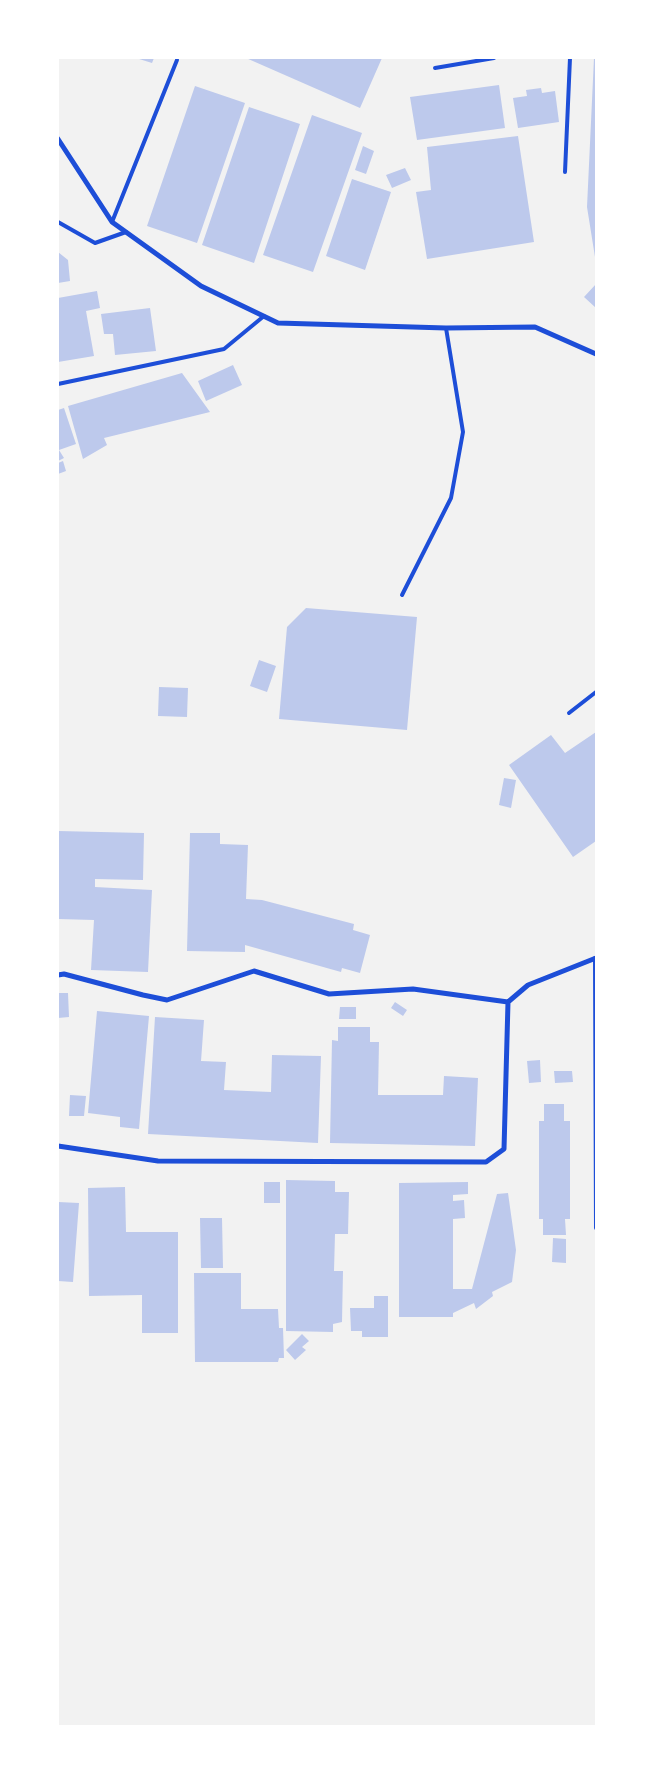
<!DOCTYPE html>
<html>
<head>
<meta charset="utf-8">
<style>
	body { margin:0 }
	#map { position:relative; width:654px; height:1784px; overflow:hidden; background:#f2f2f2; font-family:"Crimson Pro",serif }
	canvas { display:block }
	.frame { position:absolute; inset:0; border:59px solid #fff; pointer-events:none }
</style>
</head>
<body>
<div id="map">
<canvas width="654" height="1784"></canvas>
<div class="frame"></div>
</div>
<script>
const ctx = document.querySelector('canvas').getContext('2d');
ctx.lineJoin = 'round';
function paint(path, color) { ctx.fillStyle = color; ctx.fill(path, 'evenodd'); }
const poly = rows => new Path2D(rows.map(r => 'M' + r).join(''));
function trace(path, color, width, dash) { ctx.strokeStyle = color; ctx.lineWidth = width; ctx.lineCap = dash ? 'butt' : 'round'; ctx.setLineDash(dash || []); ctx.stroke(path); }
paint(poly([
	[136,58,154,58,152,63],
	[246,58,382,58,360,108],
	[594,58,596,58,595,257,587,207],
	[499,85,505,128,417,140,410,97],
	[195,86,245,103,197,243,147,226],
	[541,88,542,93,555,91,559,122,518,128,513,98,527,96,526,90],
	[249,107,300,124,254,263,202,245],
	[312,115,362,133,313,272,263,255],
	[518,136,534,242,427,259,416,192,431,190,427,147],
	[363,146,374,151,366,174,355,170],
	[405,168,411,180,392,188,386,175],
	[352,179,391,192,365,270,326,256],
	[58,252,68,260,70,281,58,283],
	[596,284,596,308,584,297],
	[97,291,100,308,86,311,94,356,58,362,58,298],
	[150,308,156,351,115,355,113,334,104,334,101,314],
	[233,365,242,385,206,401,198,381],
	[182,373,210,412,104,438,107,445,83,459,68,406],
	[64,408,76,444,59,450,64,458,58,461,58,410],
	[63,461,66,471,58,474,58,463],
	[306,608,417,617,407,730,279,719,287,627],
	[259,660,276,666,267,692,250,686],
	[159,687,188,688,187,717,158,716],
	[596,732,596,841,573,857,509,765,551,735,565,753],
	[504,778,516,780,511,808,499,805],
	[58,831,144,833,143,880,95,879,95,887,152,890,148,972,91,970,94,920,58,919],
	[190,833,220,833,220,844,248,845,246,899,262,900,354,924,353,930,370,935,360,973,342,968,341,972,245,945,245,952,187,951],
	[58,993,68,993,69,1017,58,1018],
	[395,1002,407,1010,403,1016,391,1008],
	[340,1007,356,1007,356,1019,339,1019],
	[97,1011,149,1016,139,1129,120,1127,120,1117,88,1113],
	[155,1017,204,1020,201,1061,226,1062,224,1090,271,1092,272,1055,321,1056,318,1143,148,1134],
	[338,1027,370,1027,370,1042,379,1042,378,1095,443,1095,444,1076,478,1078,475,1146,330,1143,332,1040,338,1041],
	[540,1060,541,1082,529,1083,527,1061],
	[554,1071,572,1071,573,1082,555,1083],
	[70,1095,86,1096,84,1116,69,1116],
	[544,1104,564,1104,564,1121,570,1121,570,1219,565,1219,566,1235,543,1235,543,1219,539,1219,539,1121,544,1121],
	[286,1180,335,1181,335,1192,349,1192,348,1234,335,1234,334,1271,343,1271,342,1322,333,1324,333,1332,286,1331],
	[264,1182,280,1182,280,1203,264,1203],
	[468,1182,468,1194,453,1195,453,1201,464,1200,465,1218,453,1219,453,1289,472,1289,497,1194,508,1193,516,1250,512,1282,492,1292,493,1296,476,1309,474,1303,453,1313,453,1317,399,1317,399,1183],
	[125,1187,126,1232,178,1232,178,1333,142,1333,142,1295,89,1296,88,1188],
	[58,1202,79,1203,73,1282,58,1281],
	[200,1218,222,1218,223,1268,201,1268],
	[553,1238,566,1239,566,1263,552,1262],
	[194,1273,241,1273,241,1309,278,1309,279,1328,283,1328,284,1358,279,1358,278,1362,195,1362],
	[374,1296,388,1296,388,1337,362,1337,362,1331,351,1331,350,1308,374,1308],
	[302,1334,309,1341,302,1347,306,1350,295,1360,286,1350]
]), '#bdc9ec');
trace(poly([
	[435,68,494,58],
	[565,172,570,58],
	[58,222,95,243,126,232],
	[112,222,177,60],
	[58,384,224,349,264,316],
	[402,595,451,498,463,432,446,328],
	[569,713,596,692],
	[595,958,596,1228]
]), '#1d4ed8', 4);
trace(poly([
	[58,139,112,222,201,286,278,323,446,328,535,327,596,354],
	[58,975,64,974,143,995,167,1000,254,971,329,994,413,989,508,1002,528,985,596,958],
	[58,1146,158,1161,486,1162,504,1149,508,1002]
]), '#1d4ed8', 5);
</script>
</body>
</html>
